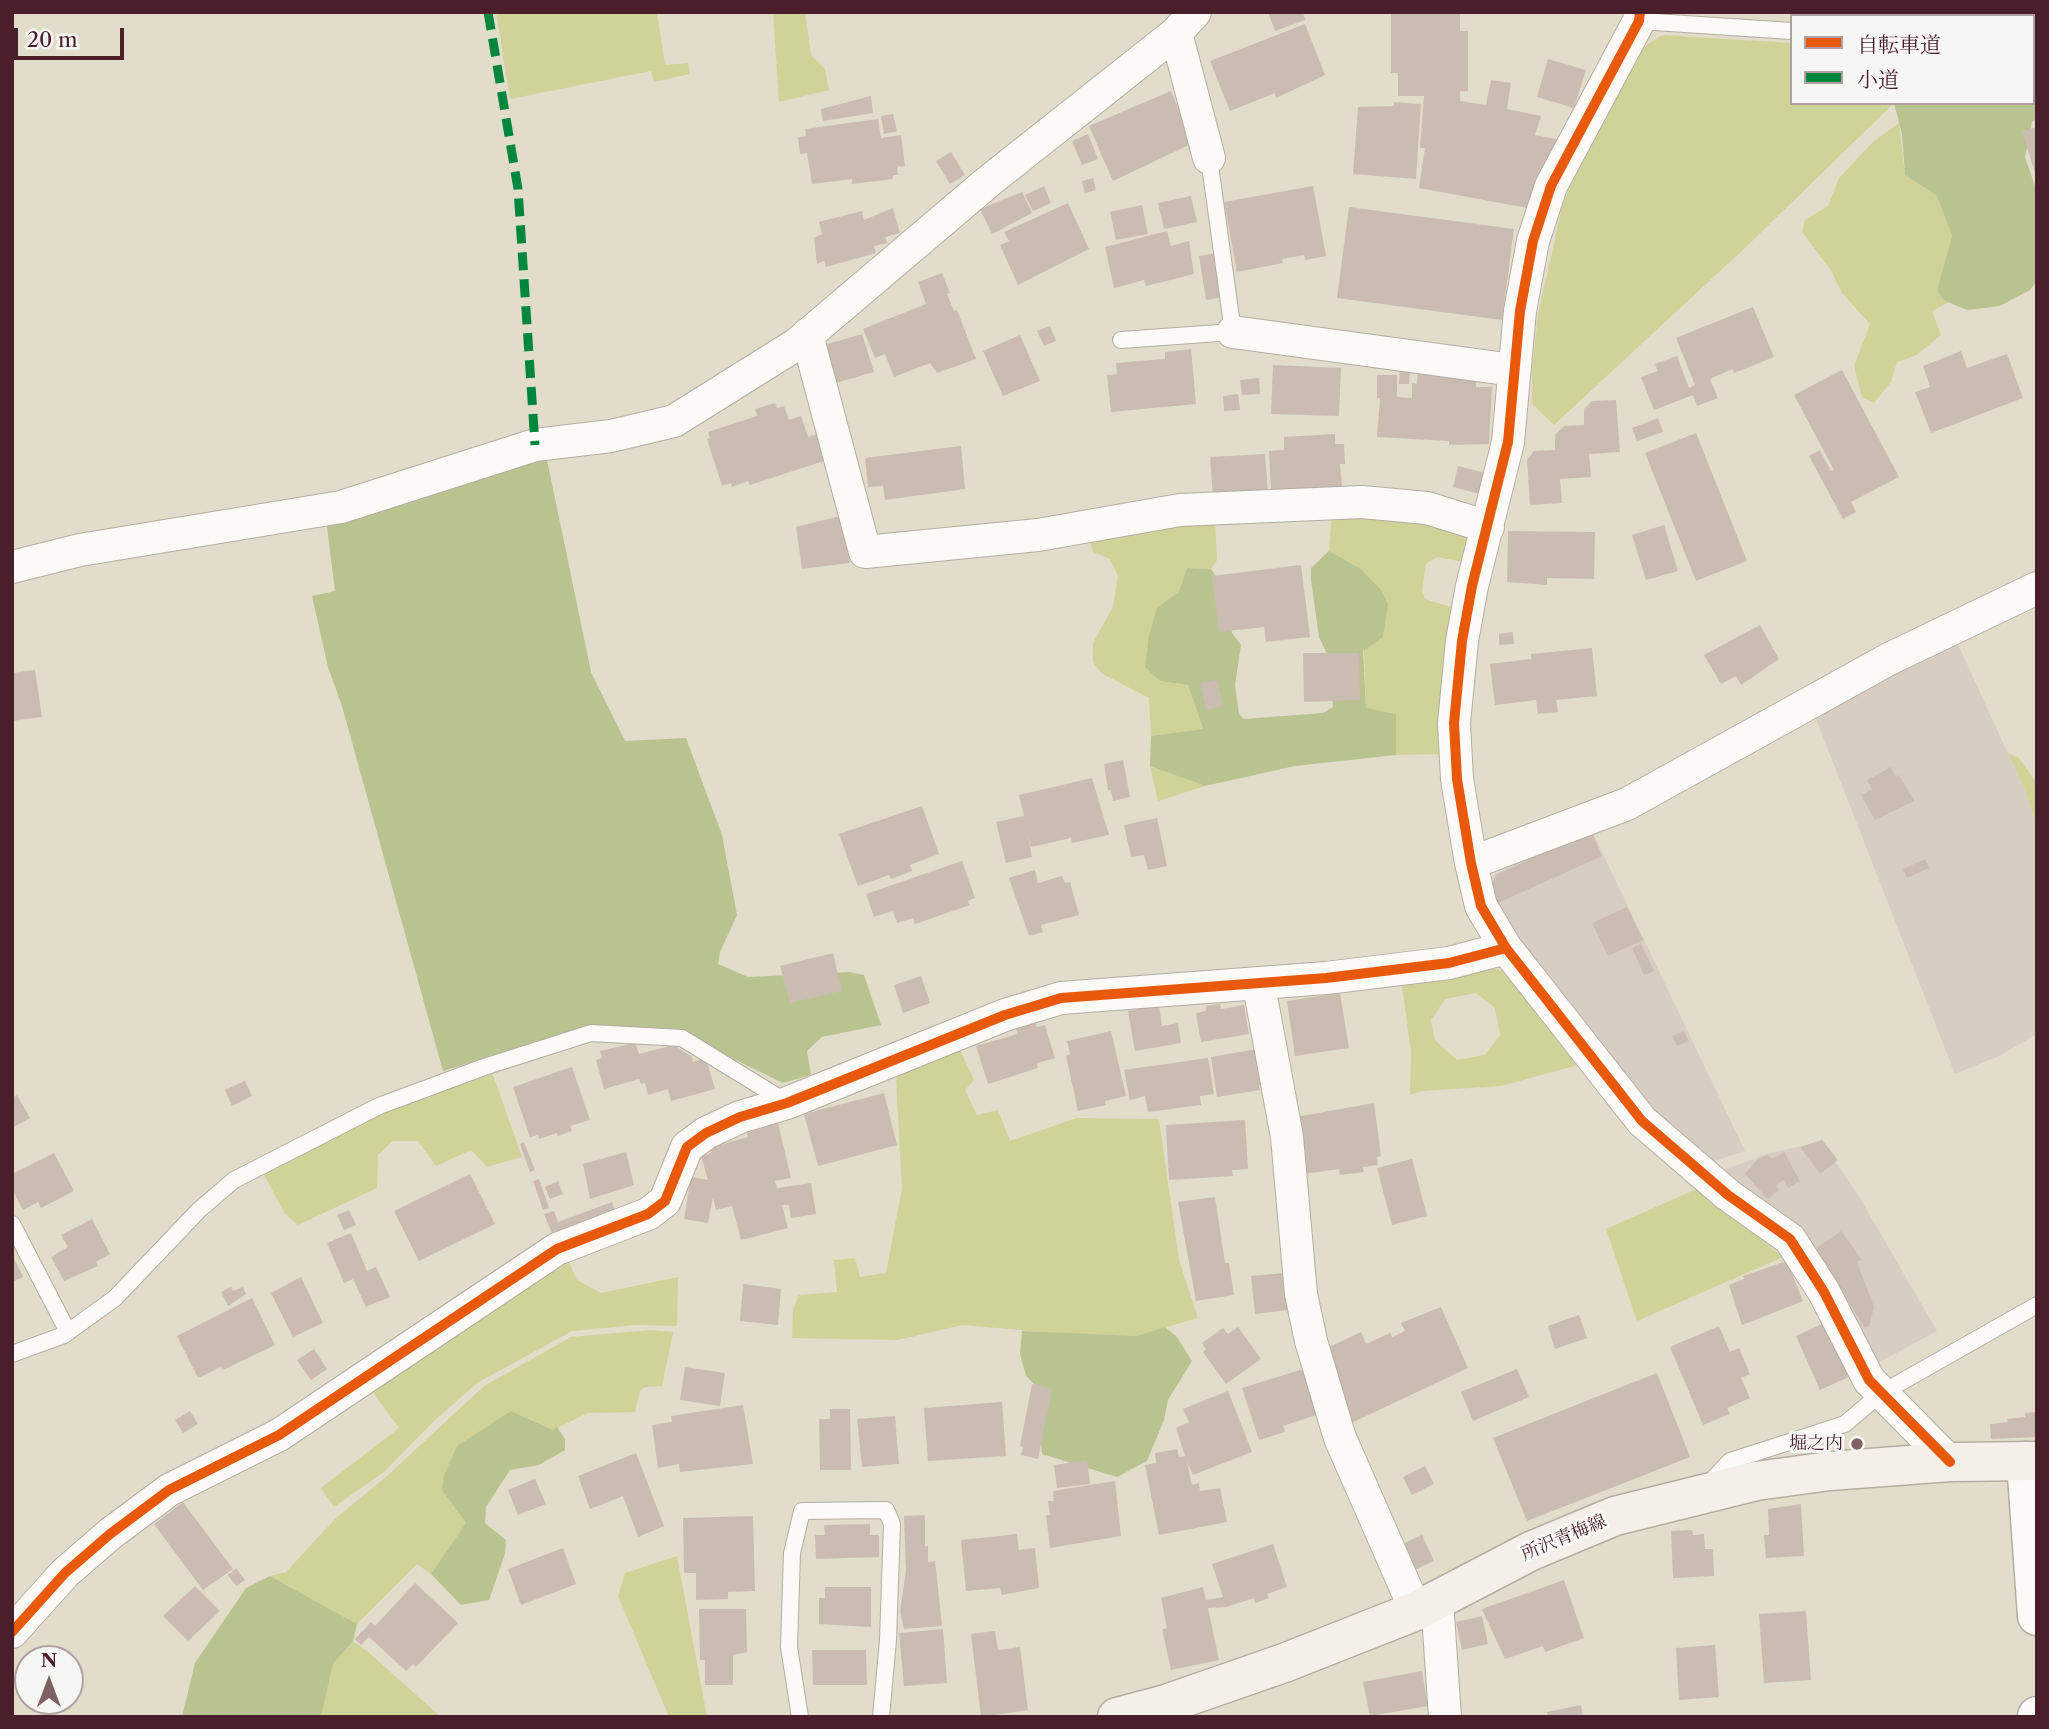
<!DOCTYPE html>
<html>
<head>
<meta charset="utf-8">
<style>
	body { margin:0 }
	#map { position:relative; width:2049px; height:1729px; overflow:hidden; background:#e2dccb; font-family:"Libre Caslon Text","Noto Serif JP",serif }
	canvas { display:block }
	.frame { position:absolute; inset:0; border:14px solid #4a1f2b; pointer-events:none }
	.legend { position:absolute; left:1790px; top:14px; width:245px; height:91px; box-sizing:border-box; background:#f6f6f2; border:2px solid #b1a0a2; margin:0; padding:9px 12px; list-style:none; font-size:21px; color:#4a1f2b }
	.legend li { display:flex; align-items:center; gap:14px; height:35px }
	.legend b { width:35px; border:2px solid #b1a0a2 }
	.north { position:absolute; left:14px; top:1645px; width:70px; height:70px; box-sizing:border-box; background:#f6f6f2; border:2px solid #b1a0a2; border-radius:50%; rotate:0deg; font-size:19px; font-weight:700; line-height:28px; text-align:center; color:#4a1f2b }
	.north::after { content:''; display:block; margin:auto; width:24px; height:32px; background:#7f6163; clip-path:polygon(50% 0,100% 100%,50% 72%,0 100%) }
	.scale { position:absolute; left:14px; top:28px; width:110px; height:32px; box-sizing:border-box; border:4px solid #4a1f2b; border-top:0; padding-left:9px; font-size:21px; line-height:24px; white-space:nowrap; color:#4a1f2b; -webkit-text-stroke:5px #f6f6f2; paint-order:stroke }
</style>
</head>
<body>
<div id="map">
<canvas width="2049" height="1729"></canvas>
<div class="frame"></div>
<ul class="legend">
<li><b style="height:9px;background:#e8590c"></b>自転車道</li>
<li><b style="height:9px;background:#00873e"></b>小道</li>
</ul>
<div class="north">N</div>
<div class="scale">20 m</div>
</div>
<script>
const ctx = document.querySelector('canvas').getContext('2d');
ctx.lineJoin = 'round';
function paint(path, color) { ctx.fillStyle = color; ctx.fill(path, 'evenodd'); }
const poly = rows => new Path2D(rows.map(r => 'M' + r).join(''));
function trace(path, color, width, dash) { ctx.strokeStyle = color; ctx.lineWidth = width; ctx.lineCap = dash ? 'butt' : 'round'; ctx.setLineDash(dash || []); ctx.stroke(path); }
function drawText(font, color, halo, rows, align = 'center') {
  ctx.font = font + ' "Libre Caslon Text","Noto Serif JP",serif'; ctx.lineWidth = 6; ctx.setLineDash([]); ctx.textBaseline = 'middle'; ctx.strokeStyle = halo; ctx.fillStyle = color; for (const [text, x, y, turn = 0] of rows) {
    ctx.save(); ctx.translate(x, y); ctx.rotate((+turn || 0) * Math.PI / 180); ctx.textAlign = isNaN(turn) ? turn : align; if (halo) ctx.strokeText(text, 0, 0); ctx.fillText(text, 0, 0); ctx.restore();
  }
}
paint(poly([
	[1956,640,2026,793,2037,827,2037,1034,1999,1056,1955,1074,1814,714],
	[1591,829,1745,1151,1711,1162,1649,1106,1534,961,1499,905,1490,887,1495,874],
	[1822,1142,1861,1200,1937,1331,1876,1364,1845,1299,1798,1229,1724,1170,1769,1153]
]), '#d7cdc2');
paint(poly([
	[496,12,657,12,665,65,688,63,690,74,654,82,651,71,510,99],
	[773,12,805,12,811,55,825,69,829,90,779,102],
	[1662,35,1792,43,1792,103,1894,103,1746,247,1554,425,1532,404,1532,371,1538,315,1562,207,1581,160,1645,46],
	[1899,123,1905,175,1937,196,1952,236,1937,290,1943,300,1949,302,1932,311,1941,335,1915,356,1897,362,1891,382,1874,403,1862,397,1854,366,1870,324,1842,293,1830,269,1802,232,1805,220,1828,206,1839,178,1873,142],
	[1332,510,1471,529,1464,562,1437,557,1426,564,1422,591,1425,599,1457,609,1440,754,1396,755,1396,715,1366,709,1361,569,1329,551],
	[1215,518,1217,560,1211,569,1187,568,1179,591,1158,608,1160,681,1188,685,1203,730,1151,736,1149,698,1101,673,1093,662,1093,643,1113,607,1118,576,1110,559,1093,552,1089,536],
	[2008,753,2019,758,2036,782,2037,827,2026,793],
	[1150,766,1205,786,1158,801],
	[1477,967,1501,970,1517,980,1578,1065,1501,1086,1422,1091,1410,1095,1411,1052,1401,979],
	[1476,993,1495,1008,1500,1035,1485,1055,1457,1060,1435,1040,1431,1020,1445,999],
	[955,1049,961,1052,974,1080,965,1090,977,1115,998,1110,1010,1141,1077,1118,1159,1119,1179,1260,1198,1318,1136,1336,1066,1334,962,1325,898,1340,792,1338,793,1309,799,1295,837,1292,834,1260,855,1258,860,1277,886,1273,902,1188,896,1078,922,1062],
	[492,1072,522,1157,487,1167,471,1150,436,1166,418,1141,393,1141,378,1155,377,1188,298,1225,285,1214,262,1171,390,1110],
	[1699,1188,1783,1257,1637,1321,1606,1229],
	[567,1258,577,1280,601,1293,678,1277,677,1326,636,1325,572,1331,477,1383,434,1421,384,1472,334,1507,321,1488,399,1428,370,1388],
	[651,1330,673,1332,662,1386,645,1387,640,1391,635,1412,588,1413,553,1430,511,1411,442,1489,466,1523,431,1574,417,1564,357,1624,270,1576,286,1572,335,1519,387,1476,484,1386,571,1337],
	[677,1556,707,1717,669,1717,618,1596,625,1573],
	[353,1641,368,1652,441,1717,321,1717,333,1664]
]), '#cfd397');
paint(poly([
	[2007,12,2037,12,2037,120,2032,122,2025,157,2037,192,2037,281,2030,290,2000,306,1967,310,1943,300,1937,290,1952,236,1937,196,1905,175,1902,134,1894,103,2033,103,2033,16,2003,16],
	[546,455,591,672,625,741,686,738,722,835,737,915,720,952,718,964,748,977,849,972,864,975,881,1025,822,1037,807,1051,811,1075,783,1083,672,1029,601,1027,582,1029,443,1071,342,706,328,667,312,596,335,591,326,519],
	[1329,551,1361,569,1381,590,1388,604,1383,637,1363,651,1366,708,1396,714,1396,755,1295,766,1205,786,1150,766,1151,736,1203,729,1188,685,1160,681,1145,667,1149,635,1157,608,1179,591,1187,568,1211,569,1223,586,1232,633,1241,645,1235,685,1239,714,1244,719,1323,713,1333,707,1332,664,1319,637,1311,580,1311,568],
	[1165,1327,1177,1337,1192,1361,1168,1400,1164,1420,1147,1461,1117,1477,1042,1454,1037,1387,1026,1376,1020,1354,1022,1331,1136,1336],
	[511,1411,553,1430,557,1427,565,1439,565,1450,539,1465,510,1470,486,1507,485,1523,506,1540,505,1554,489,1600,461,1605,431,1574,466,1523,442,1490,444,1475,457,1446],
	[270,1576,357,1624,353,1641,333,1664,321,1717,182,1717,195,1663,246,1588]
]), '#b9c390');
paint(poly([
	[1268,12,1303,12,1305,20,1275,31],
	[1396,12,1460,14,1460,31,1468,31,1468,91,1460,91,1460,101,1486,105,1491,80,1511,83,1507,109,1541,116,1535,135,1561,140,1533,209,1419,188,1425,148,1420,148,1424,96,1398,96,1398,73,1391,73,1391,14],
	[1305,24,1325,75,1276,98,1275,93,1230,111,1210,61],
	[1548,59,1586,70,1574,108,1537,97],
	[1171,91,1193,143,1113,181,1089,126],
	[871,96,873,113,823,121,821,109],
	[1394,102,1421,104,1416,179,1353,174,1358,107,1394,106],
	[893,114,897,131,884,134,881,116],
	[878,119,881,138,901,135,905,166,897,167,898,175,893,175,893,179,852,184,852,179,812,184,807,153,800,154,798,137,806,136,805,129],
	[2037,127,2037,176,2036,176,2022,131],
	[1088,134,1098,159,1082,165,1072,141],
	[951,152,965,175,950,184,936,161],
	[1093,178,1096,190,1085,193,1082,181],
	[1044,186,1051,203,1033,211,1025,195],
	[1313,186,1326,256,1305,260,1304,255,1282,259,1283,263,1237,272,1224,202],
	[1022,192,1032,213,992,234,980,209],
	[1191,196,1197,222,1164,229,1158,203],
	[1068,203,1089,249,1018,285,1000,245,1009,241,1004,232],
	[1142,205,1148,234,1116,240,1110,212],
	[1349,207,1514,229,1502,320,1337,298],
	[893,208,900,233,885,237,887,243,874,246,876,253,826,267,824,261,817,264,814,238,822,234,819,222,862,211,864,220],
	[1167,231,1171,246,1189,241,1194,274,1146,286,1144,280,1114,288,1105,247],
	[1217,253,1225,297,1206,300,1199,256],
	[942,273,950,293,947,294,954,311,957,310,976,359,937,373,930,363,894,377,885,354,875,358,863,329,926,304,918,282],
	[1753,307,1774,357,1734,373,1733,369,1710,379,1718,398,1697,406,1693,395,1654,410,1641,377,1658,371,1655,364,1677,356,1689,388,1695,385,1676,338],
	[1050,326,1056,341,1044,346,1037,331],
	[862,334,874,372,836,383,824,345],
	[1020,335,1040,381,1003,396,983,351],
	[1191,349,1196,404,1111,412,1107,375,1117,374,1116,363,1165,359,1165,352],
	[1961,351,1967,368,2007,354,2023,398,1931,433,1915,392,1930,387,1923,366],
	[1273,365,1341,368,1339,416,1271,414],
	[1400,368,1410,368,1409,384,1399,384],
	[1418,370,1476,378,1476,387,1492,387,1489,444,1449,445,1449,441,1377,437,1380,398,1377,398,1377,375,1397,375,1397,397,1412,398,1412,383,1417,384],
	[1842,370,1899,477,1851,502,1856,512,1843,519,1809,456,1820,450,1831,471,1834,470,1794,395],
	[1259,378,1260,394,1242,395,1240,380],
	[1238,394,1240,410,1224,411,1223,396],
	[1616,400,1620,452,1589,454,1591,477,1560,479,1562,503,1530,505,1527,460,1534,451,1555,450,1555,435,1564,426,1584,425,1584,409,1592,401],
	[775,403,777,408,784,406,789,420,801,416,808,437,821,433,827,460,750,485,748,481,732,487,731,483,722,486,707,439,710,438,708,432,757,416,755,409],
	[1658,418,1663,432,1637,441,1632,428],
	[1696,433,1747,561,1696,581,1645,453],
	[1335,434,1335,444,1344,444,1345,464,1340,464,1342,486,1271,490,1269,451,1284,450,1284,437],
	[961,446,965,489,885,500,883,486,868,487,865,458],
	[1265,454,1268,495,1213,498,1210,457],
	[1458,466,1489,474,1484,495,1453,487],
	[840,516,850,563,802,569,796,527],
	[1664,525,1678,571,1646,580,1632,535],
	[1508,531,1595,532,1594,579,1547,578,1547,585,1507,582],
	[1301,565,1310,637,1266,642,1264,627,1219,632,1212,576],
	[1760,625,1779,659,1741,685,1736,676,1721,684,1704,655],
	[1513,632,1514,644,1499,645,1499,634],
	[1592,648,1597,696,1556,700,1558,712,1538,714,1536,700,1495,705,1490,664,1531,659,1531,654],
	[1303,653,1359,653,1360,700,1304,702],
	[35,670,42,717,12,721,12,673],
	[1217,680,1223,706,1206,710,1200,683],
	[1123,760,1130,797,1113,801,1111,790,1108,790,1104,764],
	[1891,767,1896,777,1899,775,1914,801,1875,820,1861,795,1872,789,1867,780],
	[1092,778,1109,835,1072,843,1071,838,1031,847,1028,837,1032,857,1006,863,996,822,1024,816,1019,795],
	[922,806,939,854,910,865,912,871,891,879,889,875,858,886,839,834],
	[1157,818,1167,866,1148,870,1144,855,1131,857,1124,825],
	[1591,831,1602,856,1498,903,1491,886,1496,875],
	[1925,859,1929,868,1907,878,1903,869],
	[962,861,975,898,968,901,970,905,915,924,913,918,897,923,893,911,874,917,866,894],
	[1035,870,1038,883,1062,876,1065,883,1070,882,1079,915,1041,925,1043,932,1029,936,1009,878],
	[1627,907,1643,940,1608,956,1592,923],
	[1641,944,1654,971,1644,975,1632,948],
	[833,953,842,991,790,1003,780,966],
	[921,976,930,1003,903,1013,894,985],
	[1340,993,1349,1048,1295,1056,1287,1001],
	[1220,1004,1221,1009,1244,1005,1249,1034,1201,1042,1196,1013,1206,1011,1206,1006],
	[1159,1005,1162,1026,1178,1023,1181,1043,1135,1051,1128,1011],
	[1035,1023,1037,1027,1045,1025,1055,1058,1037,1063,1038,1068,988,1084,976,1046,1018,1034,1016,1029],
	[1111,1031,1126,1096,1105,1101,1106,1105,1078,1111,1066,1056,1070,1054,1067,1041],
	[1684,1031,1689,1041,1677,1046,1672,1036],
	[635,1043,639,1054,674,1045,692,1057,693,1062,706,1058,715,1089,671,1101,668,1089,648,1095,645,1083,641,1084,639,1079,604,1089,596,1060,602,1058,600,1051],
	[1257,1049,1262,1085,1259,1085,1260,1090,1217,1097,1211,1057],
	[1208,1058,1214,1094,1200,1096,1201,1105,1148,1112,1145,1096,1130,1100,1124,1070],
	[572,1067,590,1120,570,1126,572,1131,558,1136,557,1133,539,1139,538,1135,530,1137,513,1087],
	[245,1081,252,1096,232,1106,225,1090],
	[884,1093,897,1145,818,1166,804,1114],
	[17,1095,30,1118,12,1128,12,1098],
	[1374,1103,1381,1156,1377,1157,1378,1165,1363,1167,1364,1172,1340,1175,1339,1169,1303,1174,1296,1117],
	[1245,1120,1248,1169,1232,1170,1233,1176,1169,1180,1166,1125],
	[778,1123,791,1178,775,1181,777,1188,811,1183,816,1214,791,1218,789,1205,782,1205,788,1228,741,1240,732,1206,716,1210,713,1197,708,1223,684,1219,691,1177,708,1180,701,1156,711,1153,710,1148,748,1137,747,1133],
	[1822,1140,1838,1160,1820,1174,1800,1147],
	[524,1142,535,1170,530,1172,520,1144],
	[626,1152,634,1185,590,1199,583,1164],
	[1784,1152,1800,1181,1788,1188,1783,1180,1776,1186,1779,1190,1768,1199,1745,1174,1758,1159,1768,1155,1772,1159],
	[54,1153,74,1191,41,1208,38,1202,23,1210,12,1189,12,1174],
	[1412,1159,1427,1216,1392,1225,1377,1168],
	[470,1174,495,1224,419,1261,394,1211],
	[539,1179,549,1208,543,1210,533,1181],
	[558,1181,563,1194,550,1199,545,1187],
	[1215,1197,1225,1263,1229,1263,1234,1295,1196,1301,1178,1202],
	[612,1202,616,1213,553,1236,544,1214,554,1211,558,1222],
	[349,1210,356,1225,344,1230,337,1215],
	[92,1219,110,1254,96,1262,98,1266,64,1281,51,1257,68,1247,61,1235],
	[1841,1231,1862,1260,1857,1262,1874,1307,1869,1326,1865,1328,1815,1249],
	[351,1233,367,1271,376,1267,390,1297,366,1307,353,1279,344,1283,327,1243],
	[12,1254,23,1277,12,1282],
	[1787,1261,1803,1301,1742,1325,1729,1285,1744,1279,1743,1276],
	[1284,1273,1288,1310,1255,1314,1251,1276],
	[301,1277,323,1323,293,1337,271,1293],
	[743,1284,781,1289,778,1325,740,1321],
	[231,1287,233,1291,243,1287,246,1294,228,1306,221,1292],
	[252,1298,275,1345,223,1370,221,1367,198,1378,177,1336],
	[1441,1307,1468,1368,1347,1425,1335,1378,1338,1376,1325,1349,1361,1332,1366,1344,1390,1333,1392,1337,1405,1331,1401,1323],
	[1579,1315,1587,1338,1555,1349,1548,1326],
	[1826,1322,1851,1376,1820,1390,1796,1336],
	[1719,1326,1730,1352,1739,1348,1750,1374,1741,1378,1750,1398,1727,1408,1730,1414,1703,1425,1670,1347],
	[1238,1327,1261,1359,1226,1384,1203,1352,1206,1349,1202,1343,1223,1328,1228,1334],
	[314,1349,327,1369,311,1380,297,1360],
	[685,1367,725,1373,720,1406,680,1400],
	[1303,1369,1319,1414,1283,1426,1285,1432,1259,1440,1242,1388],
	[1517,1369,1529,1397,1473,1421,1461,1392],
	[1657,1373,1690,1457,1527,1521,1493,1438],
	[1032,1384,1052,1389,1038,1459,1021,1455,1023,1447,1020,1446],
	[1228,1391,1252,1452,1193,1475,1187,1462,1192,1485,1199,1483,1200,1491,1220,1488,1227,1522,1159,1535,1145,1465,1156,1463,1155,1453,1177,1449,1179,1457,1185,1456,1176,1428,1189,1422,1183,1409],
	[1002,1402,1006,1456,928,1461,924,1408],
	[743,1405,753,1464,680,1472,679,1464,658,1468,652,1425,672,1422,671,1416],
	[830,1409,850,1409,851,1470,820,1470,819,1419,830,1419],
	[190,1411,198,1424,183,1433,175,1420],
	[2037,1412,2037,1437,1991,1439,1990,1424,2008,1422,2007,1419,2025,1417,2025,1413],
	[895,1416,899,1464,862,1467,857,1419],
	[636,1453,664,1526,638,1537,623,1496,590,1509,578,1476],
	[1087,1460,1090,1484,1057,1488,1054,1465],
	[1425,1466,1434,1484,1412,1495,1403,1477],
	[535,1479,546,1504,518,1515,508,1490],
	[1115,1481,1121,1536,1050,1548,1046,1515,1050,1515,1048,1501,1054,1501,1053,1491],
	[183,1502,233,1569,203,1590,154,1524],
	[1801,1504,1804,1556,1766,1558,1764,1535,1769,1535,1768,1509],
	[925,1515,925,1546,928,1546,928,1562,935,1561,942,1626,904,1629,900,1611,906,1571,904,1516],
	[753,1516,755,1591,728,1592,728,1599,696,1600,696,1573,684,1573,683,1518],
	[870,1524,870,1535,879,1535,879,1557,816,1559,815,1535,825,1535,824,1525],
	[1692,1530,1693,1535,1704,1534,1705,1549,1713,1549,1714,1576,1673,1578,1671,1531],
	[1017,1534,1019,1550,1035,1548,1039,1588,1002,1595,1000,1588,966,1591,961,1540],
	[1422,1535,1434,1561,1412,1571,1400,1545],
	[1273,1544,1287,1587,1267,1594,1269,1598,1255,1603,1254,1598,1226,1607,1208,1608,1219,1660,1171,1670,1162,1629,1167,1628,1161,1598,1203,1587,1206,1600,1223,1597,1212,1564],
	[563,1548,576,1584,521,1605,508,1569],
	[236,1568,245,1580,236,1586,228,1575],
	[1564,1580,1584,1638,1545,1652,1543,1646,1505,1659,1482,1609],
	[415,1583,458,1623,416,1667,413,1664,406,1671,369,1637,361,1645,355,1639,371,1622,375,1626],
	[195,1586,220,1611,188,1641,163,1616],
	[825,1587,871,1587,871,1627,819,1624,819,1598,825,1598],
	[699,1609,746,1609,747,1652,733,1655,733,1685,705,1685,705,1660,700,1660],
	[1806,1611,1811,1680,1764,1683,1759,1614],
	[1482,1616,1488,1644,1462,1650,1456,1622],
	[943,1629,947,1683,904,1686,899,1633],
	[995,1631,998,1650,1020,1647,1028,1710,981,1717,971,1634],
	[1715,1645,1719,1697,1679,1700,1676,1648],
	[812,1650,866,1650,867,1685,813,1685],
	[1422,1671,1428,1706,1370,1716,1363,1682],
	[1581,1705,1583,1717,1548,1717,1547,1712]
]), '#cbbcb1');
const service = poly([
	[1984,16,1988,12],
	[1639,21,1792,31],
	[1121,340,1233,332,1209,158],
	[12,1224,68,1332],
	[12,1354,64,1335,115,1298,199,1210,234,1180,379,1106,484,1067,591,1033,682,1038,786,1102],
	[1708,1485,1730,1461,1845,1424,1880,1394,2037,1305],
	[800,1717,789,1647,792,1553,802,1511,886,1510,892,1524,888,1640,881,1717]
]);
const minor = poly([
	[1640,12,1639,21,1551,186,1533,241,1520,311,1508,442,1472,586,1462,641,1454,723,1457,779,1471,863,1481,906,1506,948,1642,1121,1728,1195,1790,1239,1824,1292,1869,1380,1950,1462],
	[1176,33,1209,158],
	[1233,332,1513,370],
	[807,335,865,552,1038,535,1180,510,1362,502,1427,508,1488,527],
	[12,567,80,550,341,507,535,445,611,436,674,421,797,344,989,181,1176,33,1195,12],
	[1471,863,1627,804,1889,659,2037,588],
	[1259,986,1287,1137,1301,1294,1311,1341,1340,1438,1416,1611],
	[1437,1600,1445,1717],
	[12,1632,65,1573,110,1534,169,1490,279,1435,557,1249,648,1214,665,1201,687,1147,706,1133,740,1117,787,1103,1005,1015,1061,998,1326,978,1449,963,1506,948]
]);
const tertiary = poly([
	[2026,1461,2037,1616],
	[2037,1717,2037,1716]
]);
const secondary = poly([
	[1117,1717,1166,1704,1284,1663,1416,1611,1531,1551,1615,1516,1756,1481,1830,1471,1950,1462,2037,1461]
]);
trace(service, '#b4ada3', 18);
trace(minor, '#b4ada3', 34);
trace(tertiary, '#b4ada3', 41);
trace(secondary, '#b4ada3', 41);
trace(service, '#fbfaf7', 16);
trace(minor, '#fbfaf7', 32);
trace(tertiary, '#fbfaf7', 38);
trace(secondary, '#f4f0e9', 38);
trace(poly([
	[488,12,518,189,535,445]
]), '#00873e', 9, [18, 9]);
trace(poly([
	[1640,12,1639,21,1551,186,1533,241,1520,311,1508,442,1472,586,1462,641,1454,723,1457,779,1471,863,1481,906,1506,948,1642,1121,1728,1195,1790,1239,1824,1292,1869,1380,1950,1462],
	[12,1632,65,1573,110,1534,169,1490,279,1435,557,1249,648,1214,665,1201,687,1147,706,1133,740,1117,787,1103,1005,1015,1061,998,1326,978,1449,963,1506,948]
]), '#e8590c', 10);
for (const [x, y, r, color] of [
	[1857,1444,7,"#7f6163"]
]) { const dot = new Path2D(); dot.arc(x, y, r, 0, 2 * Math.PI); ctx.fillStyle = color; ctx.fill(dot); trace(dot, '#f6f6f2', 2.5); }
drawText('18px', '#4a1f2b', '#f6f6f2', [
	["堀之内",1843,1444]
], 'right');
drawText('18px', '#4a1f2b', '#f6f6f2', [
	["所沢青梅線",1564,1538,-23]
]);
</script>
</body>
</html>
